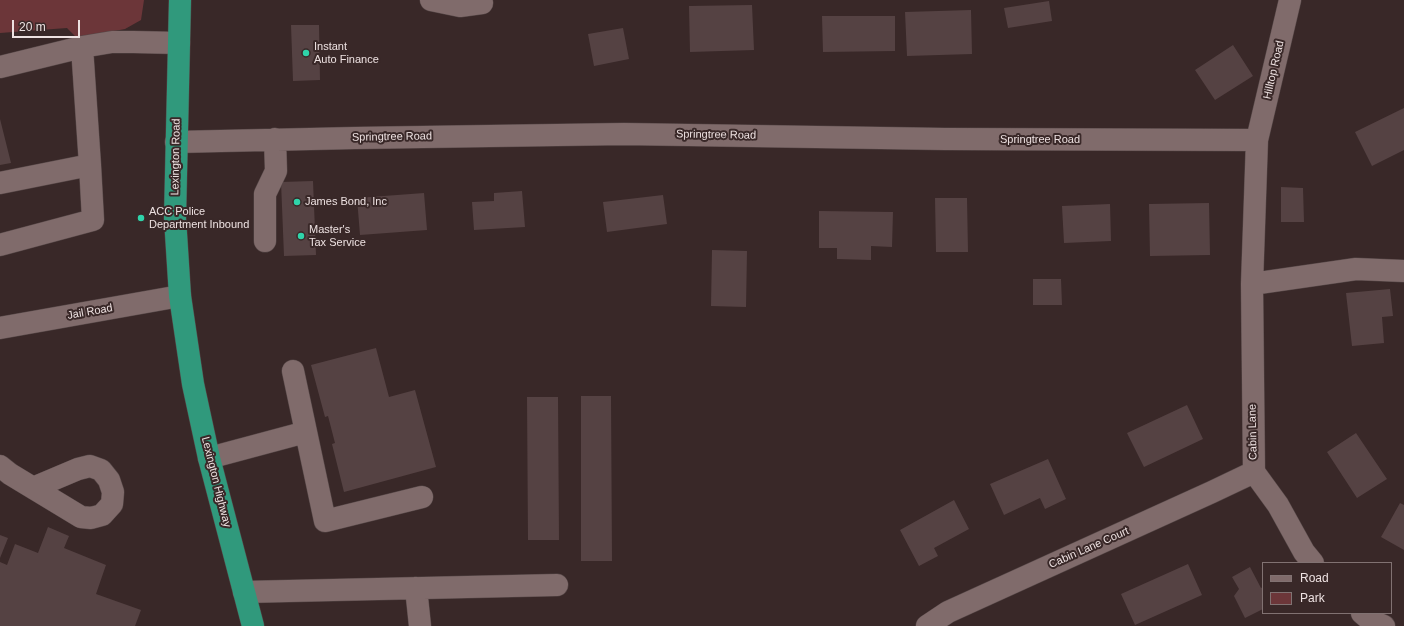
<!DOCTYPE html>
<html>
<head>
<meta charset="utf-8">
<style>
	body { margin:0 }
	#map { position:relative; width:1404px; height:626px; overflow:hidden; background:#392828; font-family:Helvetica,sans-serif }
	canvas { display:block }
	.legend { position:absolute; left:1262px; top:562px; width:130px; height:52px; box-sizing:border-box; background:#392828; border:1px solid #817272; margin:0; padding:5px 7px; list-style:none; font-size:12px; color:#ede1e1 }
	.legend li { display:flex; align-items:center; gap:8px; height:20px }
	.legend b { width:20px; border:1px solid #817272 }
	.scale { position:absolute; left:12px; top:20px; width:68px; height:18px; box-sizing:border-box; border:2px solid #ede1e1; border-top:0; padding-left:5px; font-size:12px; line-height:14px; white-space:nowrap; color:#ede1e1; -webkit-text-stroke:3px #392828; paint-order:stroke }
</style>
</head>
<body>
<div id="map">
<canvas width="1404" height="626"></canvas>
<ul class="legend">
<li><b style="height:5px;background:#806b6b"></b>Road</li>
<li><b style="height:11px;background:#6c3639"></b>Park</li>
</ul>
<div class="scale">20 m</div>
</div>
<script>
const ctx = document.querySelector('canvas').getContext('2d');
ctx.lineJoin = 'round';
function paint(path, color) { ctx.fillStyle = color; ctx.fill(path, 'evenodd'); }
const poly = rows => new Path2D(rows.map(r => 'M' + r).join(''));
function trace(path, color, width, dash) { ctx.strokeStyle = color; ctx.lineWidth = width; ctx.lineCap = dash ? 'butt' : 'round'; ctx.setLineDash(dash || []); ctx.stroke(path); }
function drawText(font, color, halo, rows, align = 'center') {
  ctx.font = font + ' Helvetica,sans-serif'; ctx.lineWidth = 4; ctx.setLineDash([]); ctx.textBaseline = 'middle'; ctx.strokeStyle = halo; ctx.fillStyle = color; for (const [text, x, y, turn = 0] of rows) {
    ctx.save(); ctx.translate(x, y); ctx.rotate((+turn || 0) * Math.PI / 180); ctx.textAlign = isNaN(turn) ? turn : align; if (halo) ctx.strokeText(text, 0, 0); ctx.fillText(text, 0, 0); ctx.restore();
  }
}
paint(poly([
	[0,0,144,0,141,20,125,29,77,38,67,28,0,33]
]), '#6c3639');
paint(poly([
	[1049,1,1052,21,1008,28,1004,8],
	[752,5,754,50,690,52,689,6],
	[971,10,972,54,907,56,905,12],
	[822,16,895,16,895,51,823,52],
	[291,25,319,25,320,80,293,81],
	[623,28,629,59,594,66,588,34],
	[1233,45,1253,76,1215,100,1195,70],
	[1404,108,1404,150,1372,166,1355,132],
	[0,119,11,163,0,165],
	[313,181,316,255,284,256,281,182],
	[1281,187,1303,188,1304,222,1281,222],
	[522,191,525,227,474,230,472,202,494,201,494,193],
	[424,193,427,230,360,235,357,198],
	[663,195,667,224,607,232,603,202],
	[935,198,967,198,968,252,936,252],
	[1209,203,1210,255,1150,256,1149,204],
	[1110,204,1111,241,1064,243,1062,206],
	[819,211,893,212,892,247,871,246,871,260,837,259,837,248,819,248],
	[712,250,747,251,746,307,711,306],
	[1033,279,1061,279,1062,305,1033,305],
	[1390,289,1393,316,1382,317,1384,343,1352,346,1346,293],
	[376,348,389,397,415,390,436,467,344,492,332,444,335,443,328,416,325,417,311,365],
	[581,396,611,396,612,561,581,561],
	[527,397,558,397,559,540,528,540],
	[1187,405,1203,439,1144,467,1127,433],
	[1356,433,1387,479,1357,498,1327,452],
	[1048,459,1066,499,1045,509,1040,498,1004,515,990,484],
	[954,500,969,529,934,548,938,556,919,566,900,530],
	[1400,503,1404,505,1404,550,1381,537],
	[48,527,69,536,64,548,106,565,96,594,141,610,135,626,0,626,0,562,7,565,15,544,38,553],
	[0,535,8,538,0,558],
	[1188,564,1202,595,1135,625,1121,594],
	[1250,567,1261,588,1263,587,1263,609,1245,618,1234,596,1239,589,1232,577]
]), '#554243');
const minor = poly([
	[431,0,460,6,482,3],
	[1290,0,1257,140,1252,284,1254,472,1278,505,1304,552,1313,563],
	[82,47,90,165],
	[0,67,82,47,112,42,133,42,179,43],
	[176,142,355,138,624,134,945,139,1257,140],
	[0,183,90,165,93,220,0,245],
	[265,241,265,194,276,171,275,139],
	[1252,284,1356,269,1404,271],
	[0,328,180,296],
	[293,371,325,521,422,497],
	[209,458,306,432],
	[0,466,10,474,81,517,91,518,102,515,112,504,113,492,109,480,101,470,90,466,78,469,33,488],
	[416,588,420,626],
	[244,592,557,585],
	[1362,613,1370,620,1384,626],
	[927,626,948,612,1212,492,1254,472]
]);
const highway = poly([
	[180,0,175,218,180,296,193,384,209,458,253,626]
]);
trace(minor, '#554747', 23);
trace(highway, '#554747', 23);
trace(minor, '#806b6b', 22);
trace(highway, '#30997c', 22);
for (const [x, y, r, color] of [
	[306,53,4,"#2fd4aa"],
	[297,202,4,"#2fd4aa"],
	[141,218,4,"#2fd4aa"],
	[301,236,4,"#2fd4aa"]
]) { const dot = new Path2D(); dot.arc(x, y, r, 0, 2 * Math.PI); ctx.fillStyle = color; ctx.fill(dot); trace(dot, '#392828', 1.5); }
drawText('11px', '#ede1e1', '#392828', [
	["Instant",314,47],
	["Auto Finance",314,60],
	["James Bond, Inc",305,202],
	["ACC Police",149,212],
	["Department Inbound",149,225],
	["Master's",309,230],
	["Tax Service",309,243]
], 'left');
drawText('11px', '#ede1e1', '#392828', [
	["Hilltop Road",1274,70,-77],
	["Springtree Road",716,135,1],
	["Springtree Road",392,137,-1],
	["Springtree Road",1040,140],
	["Lexington Road",176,157,-89],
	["Jail Road",90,312,-10],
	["Cabin Lane",1253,432,-91],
	["Lexington Highway",216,482,76],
	["Cabin Lane Court",1089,548,-24]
]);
</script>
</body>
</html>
